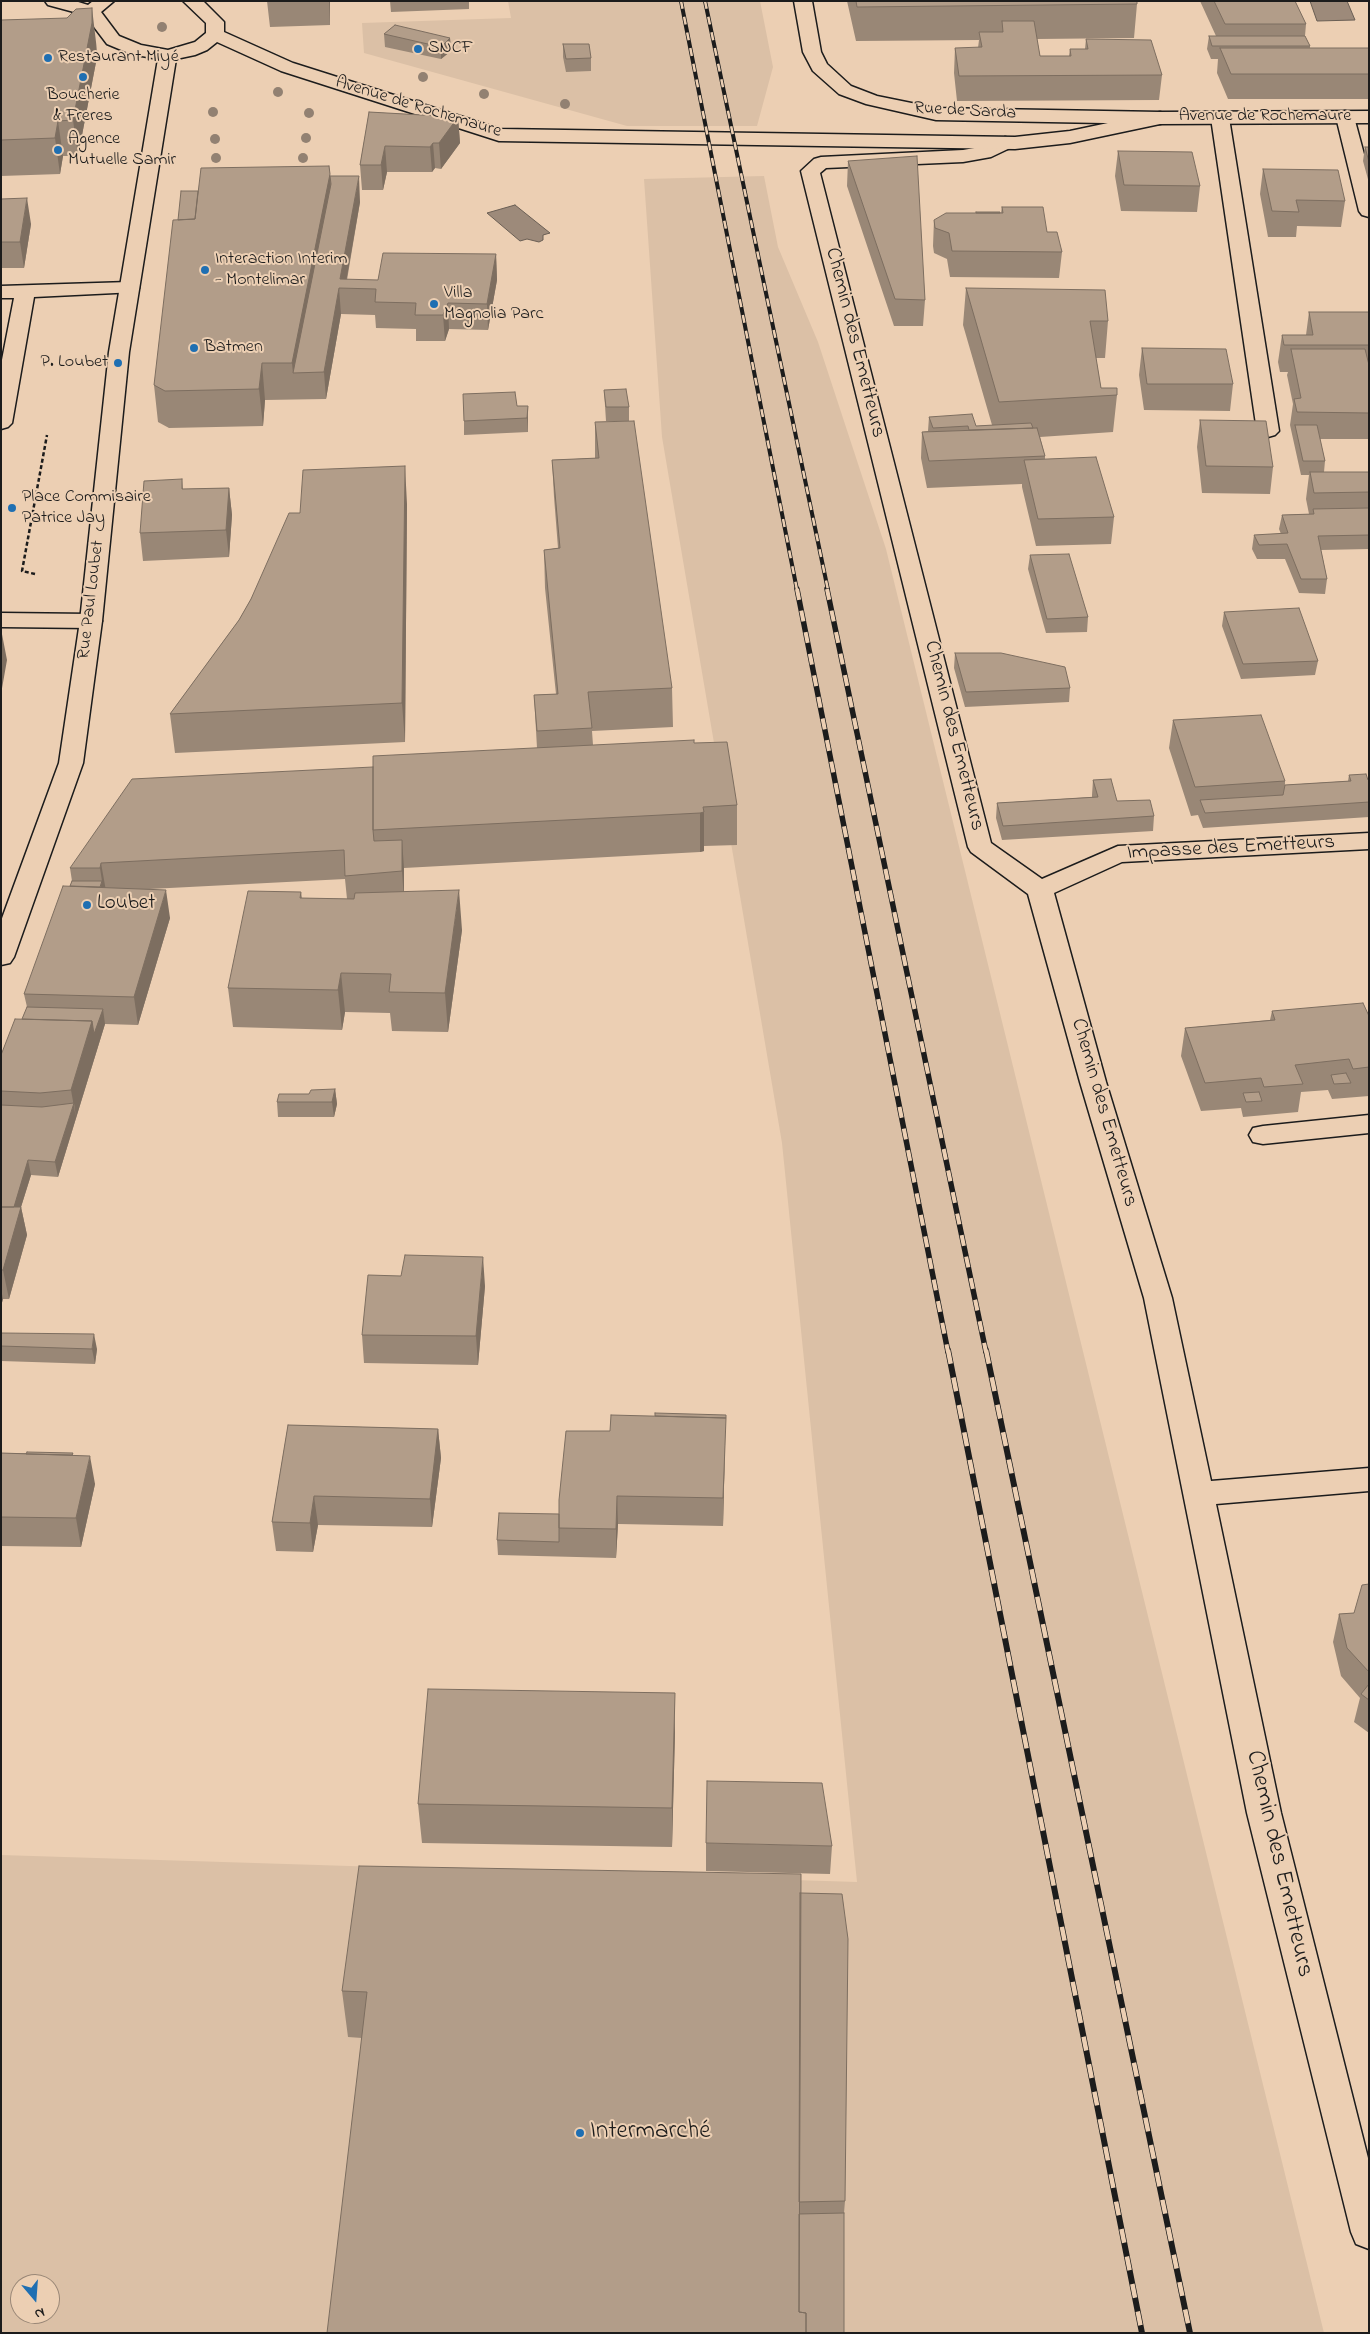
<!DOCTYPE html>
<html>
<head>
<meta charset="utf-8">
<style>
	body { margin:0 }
	#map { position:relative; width:1370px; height:2334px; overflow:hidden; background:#eccfb3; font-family:"Indie Flower",sans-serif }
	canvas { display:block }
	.frame { position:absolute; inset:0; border:2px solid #1c1c1c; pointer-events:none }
	.north { position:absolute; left:10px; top:2274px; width:50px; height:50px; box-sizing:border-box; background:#eccfb3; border:1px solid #998777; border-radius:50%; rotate:162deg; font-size:14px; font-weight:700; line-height:20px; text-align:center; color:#1c1c1c }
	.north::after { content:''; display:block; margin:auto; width:18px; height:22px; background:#1f6fb2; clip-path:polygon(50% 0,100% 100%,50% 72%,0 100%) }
</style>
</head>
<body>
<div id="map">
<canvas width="1370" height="2334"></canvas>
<div class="frame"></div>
<div class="north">N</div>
</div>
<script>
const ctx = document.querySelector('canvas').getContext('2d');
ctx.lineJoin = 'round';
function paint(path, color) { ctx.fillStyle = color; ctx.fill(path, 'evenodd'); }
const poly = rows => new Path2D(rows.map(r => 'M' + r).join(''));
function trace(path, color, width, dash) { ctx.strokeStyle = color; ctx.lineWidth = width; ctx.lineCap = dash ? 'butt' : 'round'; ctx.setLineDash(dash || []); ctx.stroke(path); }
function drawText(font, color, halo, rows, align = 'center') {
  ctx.font = font + ' "Indie Flower",sans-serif'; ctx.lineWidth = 4; ctx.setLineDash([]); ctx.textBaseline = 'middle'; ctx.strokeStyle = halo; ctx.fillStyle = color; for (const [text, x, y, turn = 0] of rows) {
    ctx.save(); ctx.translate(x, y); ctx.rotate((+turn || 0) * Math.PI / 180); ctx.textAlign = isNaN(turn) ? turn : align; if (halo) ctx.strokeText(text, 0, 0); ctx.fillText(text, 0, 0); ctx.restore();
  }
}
paint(poly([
	[508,1,760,1,773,67,757,126,627,126,364,53,362,23,511,18],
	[764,176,778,247,818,342,886,549,1324,2333,1,2333,1,1855,857,1882,782,1143,662,437,644,179],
	[20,2284,50,2284,50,2314,20,2314]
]), '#dbc0a6');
const water = poly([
	[1310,1,1347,1,1355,20,1317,21,1310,1],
	[515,205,550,233,543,235,543,240,539,242,527,239,520,241,487,213,515,205]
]);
paint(water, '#9d8a7a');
trace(water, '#695e54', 1);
const lane = poly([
	[129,282,136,284,139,288,136,292,34,297,12,423,8,427,1,429,1,365,14,298,1,298,1,286,129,282],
	[1,613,91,614,99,616,102,621,99,626,91,628,1,627,1,613]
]);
const street = poly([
	[794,1,812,1,821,52,827,64,851,86,877,96,936,108,1160,112,1167,114,1169,118,1167,122,1160,124,936,120,866,104,839,94,813,71,803,52,794,1],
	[1345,111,1352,113,1354,117,1369,173,1369,217,1362,215,1359,211,1336,117,1338,113,1345,111],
	[1220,112,1227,114,1229,118,1279,431,1275,435,1268,437,1261,435,1257,431,1211,118,1213,114,1220,112],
	[1005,137,1012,139,1014,143,1012,147,991,157,963,162,826,168,820,173,991,843,1042,879,1118,846,1369,833,1369,849,1122,862,1054,893,1106,1082,1172,1298,1211,1481,1369,1468,1369,1491,1216,1504,1281,1813,1369,2162,1369,2249,1356,2244,1351,2232,1247,1813,1144,1298,1080,1082,1028,894,971,852,968,847,801,171,814,159,821,157,963,150,986,146,1005,137],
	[1369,1115,1369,1133,1263,1144,1253,1142,1249,1135,1253,1128,1263,1126,1369,1115]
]);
const secondary = poly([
	[45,1,75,1,88,5,93,1,114,1,101,12,119,36,141,45,168,50,195,42,206,33,206,23,183,1,203,1,224,22,224,32,293,63,501,129,1015,137,1070,131,1160,112,1369,111,1369,123,1160,124,1070,143,1015,149,499,141,281,71,217,42,207,50,195,55,176,59,129,352,102,621,83,763,14,957,10,963,1,965,1,921,59,763,80,621,109,352,158,59,131,54,107,44,85,15,48,5,45,1]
]);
trace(lane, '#1c1c1c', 3);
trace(street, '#1c1c1c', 3);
trace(secondary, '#1c1c1c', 3);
trace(poly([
	[35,574,22,571,47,435]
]), '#1c1c1c', 2.5, [4, 2.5]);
paint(lane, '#eccfb3');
paint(street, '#eccfb3');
paint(secondary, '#eccfb3');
const railFar2 = poly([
	[681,1,797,590],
	[705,1,828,590]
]);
const railFar1 = poly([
	[797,589,948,1352],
	[827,589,986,1352]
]);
const rail = poly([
	[948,1350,1142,2333],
	[986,1350,1190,2333]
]);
trace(railFar2, '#1c1c1c', 4);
trace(railFar1, '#1c1c1c', 5.5);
trace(rail, '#1c1c1c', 6);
trace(railFar2, '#eccfb3', 2.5, [8]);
trace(railFar1, '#eccfb3', 4, [11]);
trace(rail, '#eccfb3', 4.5, [14]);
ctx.fillStyle = '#928172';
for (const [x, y] of [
	[162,27],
	[423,77],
	[278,92],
	[484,94],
	[565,104],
	[213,112],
	[309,113],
	[306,138],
	[215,139],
	[216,158],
	[303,158]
]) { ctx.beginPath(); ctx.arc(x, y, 5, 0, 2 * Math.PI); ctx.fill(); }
paint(poly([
	[267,1,330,1,330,25,270,27],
	[390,1,469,1,469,9,391,12],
	[847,1,1137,1,1137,4,1134,38,1037,39,1040,56,1069,56,1070,49,1085,49,1086,39,1162,75,1159,100,957,101,954,73,955,48,978,48,979,40,856,41],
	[1200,1,1295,1,1306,24,1305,36,1310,46,1310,48,1369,48,1369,99,1228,99,1217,73,1218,59,1211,59,1207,49,1209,36,1216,36],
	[1,20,96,42,97,57,78,156,63,156,60,174,1,176],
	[384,34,450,38,451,51,441,59,385,47],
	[563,44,591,58,591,71,566,72,563,57],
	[369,112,458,117,460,143,441,169,435,168,432,172,387,172,383,190,362,190,360,165],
	[1365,147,1369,147,1369,183,1363,161],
	[1118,151,1200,186,1197,212,1121,211,1115,176],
	[848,161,925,300,923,326,894,326,847,186],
	[1263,169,1345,201,1341,227,1297,226,1296,237,1268,237,1260,194],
	[330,176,360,202,347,280,378,280,496,254,497,280,488,330,449,329,445,341,416,341,416,329,376,328,375,315,341,314,326,399,265,400,263,426,169,428,158,422,154,385,198,191],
	[1,199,31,224,24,268,1,268],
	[1002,207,1047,232,1062,252,1059,278,950,277,947,259,934,253,933,246,934,220,1001,213],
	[966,288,1108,321,1105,358,1096,358,1101,388,1117,395,1113,432,1040,437,1045,456,1045,459,1114,517,1111,544,1036,546,1022,487,1022,484,927,488,921,458,922,432,928,431,929,417,976,426,992,425,963,325],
	[1309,312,1369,312,1369,439,1320,439,1325,461,1324,472,1369,472,1369,549,1321,550,1327,579,1325,594,1299,593,1285,559,1257,559,1252,549,1254,535,1281,534,1279,529,1282,515,1309,514,1306,499,1309,475,1301,475,1290,425,1293,404,1287,375,1288,372,1280,372,1278,362,1282,335,1306,335],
	[1142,348,1233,384,1230,411,1144,410,1139,375],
	[604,390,629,407,629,421,606,421],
	[517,406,528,406,528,432,464,435,464,421],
	[1200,420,1273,467,1270,494,1202,493,1197,447],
	[595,422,672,688,673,727,592,731,593,745,694,743,737,805,737,845,704,846,704,851,700,852,404,868,404,892,462,930,448,1032,392,1031,390,1013,345,1012,342,1030,233,1027,228,988,301,892,302,898,347,899,345,879,150,889,170,918,138,1025,105,1024,58,1177,31,1175,21,1207,27,1235,9,1299,3,1299,1,1306,1,1055,22,1019,27,1007,24,994,72,881,70,868,373,767,537,748,534,695,556,694,545,588,544,550,558,548,554,497,552,460,595,458],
	[182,479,183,489,229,488,232,515,229,557,143,561,140,533],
	[407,504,405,742,175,753,170,714,239,620,300,513],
	[1030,555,1088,617,1087,632,1046,633,1028,569],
	[1224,612,1318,661,1315,675,1241,679,1222,626],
	[955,653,1070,688,1069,702,965,707,954,668],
	[1173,720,1285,781,1285,785,1348,781,1349,775,1369,780,1369,817,1203,828,1198,815,1191,816,1169,748],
	[1093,780,1117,801,1154,816,1153,831,1002,840,996,818,997,803,1092,797,1092,795],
	[1272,1011,1369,1016,1369,1096,1332,1099,1328,1090,1301,1092,1298,1112,1243,1117,1241,1108,1201,1111,1181,1056,1185,1028,1270,1020],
	[335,1089,337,1104,334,1117,278,1117,277,1102],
	[485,1286,478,1365,364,1363,362,1335],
	[1,1333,97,1349,95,1364,1,1361],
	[288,1425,438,1429,441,1458,432,1527,318,1525,313,1552,276,1551,272,1522],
	[610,1431,725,1446,723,1526,618,1524,616,1558,498,1555,497,1540,559,1514],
	[1,1453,73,1453,73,1455,95,1484,81,1547,1,1546],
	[1369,1584,1369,1733,1354,1722,1360,1698,1341,1676,1333,1642,1339,1614,1354,1613],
	[675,1732,672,1847,422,1843,418,1804],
	[706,1843,832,1846,830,1874,706,1871],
	[801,1893,845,2201,844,2213,844,2333,362,2038,348,2037,342,1991]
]), '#998776');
paint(poly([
	[329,1,330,1,330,25],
	[92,8,96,42,97,57,78,156,73,120],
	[450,38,451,51,441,59,441,47],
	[458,117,460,143,441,169,439,143],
	[58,121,63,156,60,174,55,138],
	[433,143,435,168,432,172,430,147],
	[385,146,387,172,383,190,381,165],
	[329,166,333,210,293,373,292,363],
	[359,176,360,202,345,288,340,279],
	[27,198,31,224,24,268,20,242],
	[496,254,497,280,488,330,487,304],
	[339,288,341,314,326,399,324,372],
	[448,303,449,329,445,341,443,315],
	[262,363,265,400,263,426,259,389],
	[528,406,528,432,527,418],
	[405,466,407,504,405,742,402,703],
	[229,488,232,515,229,557,226,530],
	[1,629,7,660,1,694],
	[704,812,704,851,700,852,700,813],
	[402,840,404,868,404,900,402,871],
	[101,863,106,891,97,901,102,881,100,868],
	[166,890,170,918,138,1025,134,997],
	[459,890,462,930,448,1032,445,993],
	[341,973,345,1012,342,1030,338,990],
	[103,1009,105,1024,76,1118,71,1090,92,1021],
	[335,1089,337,1104,334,1117,332,1102],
	[74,1103,76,1118,58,1177,55,1162],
	[28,1160,31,1175,21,1207,27,1235,9,1299,3,1270,9,1220],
	[483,1257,485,1286,478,1365,476,1336],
	[1,1289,3,1299,1,1306],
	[94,1334,97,1349,95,1364,92,1349],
	[726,1418,725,1446,723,1526,723,1498],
	[438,1429,441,1458,432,1527,430,1499],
	[90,1456,95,1484,81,1547,76,1518],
	[314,1496,318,1525,313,1552,310,1523],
	[617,1496,618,1524,616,1558,616,1529],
	[675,1693,675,1732,672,1847,672,1808]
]), '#7d6e60');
const building = poly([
	[856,1,1137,1,1137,4,857,7,856,1],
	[1214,1,1295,1,1306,24,1225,24,1214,1],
	[92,8,92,23,73,120,58,121,55,138,1,140,1,20,67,18,76,9,92,8],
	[1002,21,1034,21,1040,56,1071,56,1070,49,1088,49,1086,39,1151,40,1162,75,959,76,955,48,982,47,979,32,1003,32,1002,21],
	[395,25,450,38,441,47,384,34,395,25],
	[1209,36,1305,36,1310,46,1212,46,1209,36],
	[563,44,589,44,591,58,566,59,563,44],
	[1220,48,1369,48,1369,74,1231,74,1220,48],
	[369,112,458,117,439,143,433,143,430,147,385,146,381,165,360,165,369,112],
	[1365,147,1369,147,1369,162,1365,147],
	[1118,151,1192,152,1200,186,1124,185,1118,151],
	[917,156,925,300,895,299,848,161,917,156],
	[329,166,330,174,292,363,262,363,259,389,165,391,154,385,173,220,195,219,201,168,329,166],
	[1263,169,1338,170,1345,201,1296,200,1299,212,1272,211,1263,169],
	[330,176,359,176,340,279,378,280,383,253,496,254,487,304,448,303,443,315,415,315,416,303,375,302,376,289,339,288,324,372,293,373,331,184,330,176],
	[181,191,198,191,195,219,178,220,181,191],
	[27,198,20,242,1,242,1,199,27,198],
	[1002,207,1043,207,1047,232,1057,232,1062,252,952,251,949,233,935,228,934,220,946,213,1003,213,1002,207],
	[976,212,1000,212,1000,213,976,213,976,212],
	[966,288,1105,290,1108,321,1090,321,1101,388,1117,388,1117,395,999,402,966,288],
	[1309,312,1369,312,1369,345,1284,345,1282,335,1313,335,1309,312],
	[1142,348,1226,349,1233,384,1147,384,1142,348],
	[1291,349,1365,349,1369,365,1369,413,1297,412,1294,399,1301,398,1291,349],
	[626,389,629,407,606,407,604,390,626,389],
	[515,392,517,406,528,406,527,418,464,421,463,394,515,392],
	[972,414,976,426,1031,423,1033,428,969,430,968,426,933,428,929,417,972,414],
	[1200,420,1266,421,1273,467,1206,466,1200,420],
	[634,421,672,688,588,692,592,728,537,731,534,695,558,694,544,550,560,548,552,460,599,458,595,422,634,421],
	[1295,425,1317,425,1325,461,1303,461,1295,425],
	[1037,428,1045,456,929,461,922,432,1037,428],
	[1096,457,1114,517,1038,519,1024,460,1096,457],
	[405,466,402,703,170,714,239,620,251,599,289,513,300,513,303,470,405,466],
	[1310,472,1369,472,1369,492,1314,493,1310,472],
	[182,479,182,489,229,488,226,530,140,533,144,481,182,479],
	[1369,508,1369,535,1318,536,1327,579,1301,579,1287,544,1259,545,1254,535,1288,533,1282,515,1314,514,1313,509,1369,508],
	[1069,554,1088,617,1047,619,1030,555,1069,554],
	[1299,608,1318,661,1243,664,1224,612,1299,608],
	[955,653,1001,653,1065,667,1070,688,966,692,955,653],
	[1261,715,1285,781,1195,787,1173,720,1261,715],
	[694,740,694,743,727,742,737,805,703,807,704,812,700,813,373,830,373,756,694,740],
	[373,767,373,830,374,841,402,840,402,871,345,876,344,850,101,863,100,868,70,868,132,779,373,767],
	[1366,774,1368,780,1369,780,1369,802,1205,813,1200,800,1283,795,1285,785,1351,781,1349,775,1366,774],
	[1111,779,1117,801,1150,800,1154,816,1003,826,997,803,1098,797,1093,780,1111,779],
	[72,881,102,881,100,887,70,886,72,881],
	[63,886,166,890,134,997,24,994,63,886],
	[459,890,445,993,389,992,391,974,341,973,338,990,228,988,248,891,301,892,300,898,354,899,355,893,459,890],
	[1363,1003,1369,1016,1369,1067,1353,1069,1349,1059,1295,1065,1303,1084,1264,1087,1261,1078,1205,1083,1185,1028,1275,1020,1272,1011,1363,1003],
	[27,1007,103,1009,94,1034,92,1021,22,1019,27,1007],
	[15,1019,92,1021,71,1090,40,1093,1,1091,1,1055,15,1019],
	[1346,1073,1351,1083,1334,1084,1331,1075,1346,1073],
	[335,1089,332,1102,277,1102,279,1094,309,1094,311,1090,335,1089],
	[1259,1092,1262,1101,1246,1102,1243,1093,1259,1092],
	[74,1103,55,1162,28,1160,14,1207,1,1207,1,1105,42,1107,74,1103],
	[1,1207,21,1207,3,1270,1,1270,1,1207],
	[405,1255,483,1257,476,1336,362,1335,368,1275,401,1276,405,1255],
	[1,1333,94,1334,92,1349,1,1346,1,1333],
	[655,1413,726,1415,726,1418,655,1416,655,1413],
	[611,1415,726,1418,723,1498,617,1496,616,1529,559,1528,559,1500,566,1431,610,1431,611,1415],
	[288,1425,438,1429,430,1499,314,1496,310,1523,272,1522,288,1425],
	[27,1452,73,1453,72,1455,26,1454,27,1452],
	[1,1453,90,1456,76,1518,1,1517,1,1453],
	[499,1513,559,1514,559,1542,497,1540,499,1513],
	[1369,1584,1369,1672,1347,1648,1339,1614,1354,1613,1362,1585,1369,1584],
	[1369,1684,1369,1700,1361,1694,1369,1684],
	[428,1689,675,1693,672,1808,418,1804,428,1689],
	[707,1781,822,1783,832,1846,706,1843,707,1781],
	[359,1866,801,1874,799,2312,806,2313,806,2333,327,2333,367,1992,342,1991,359,1866],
	[800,1893,842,1894,848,1939,845,2201,799,2202,800,1893],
	[844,2213,844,2333,806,2333,806,2313,799,2312,799,2214,844,2213]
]);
paint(building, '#b29d89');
trace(building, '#7d6e60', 1);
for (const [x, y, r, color] of [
	[418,49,5,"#1f6fb2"],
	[48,58,5,"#1f6fb2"],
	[83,77,5,"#1f6fb2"],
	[58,150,5,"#1f6fb2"],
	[205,270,5,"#1f6fb2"],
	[434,304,5,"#1f6fb2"],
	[194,348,5,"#1f6fb2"],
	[118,363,5,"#1f6fb2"],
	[12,508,5,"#1f6fb2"],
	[87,905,5,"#1f6fb2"],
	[580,2133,5,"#1f6fb2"]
]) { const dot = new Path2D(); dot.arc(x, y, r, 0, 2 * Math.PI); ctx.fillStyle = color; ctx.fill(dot); trace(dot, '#eccfb3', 2); }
drawText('18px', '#1c1c1c', '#eccfb3', [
	["SNCF",428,49],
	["Restaurant Miyé",58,58],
	["Boucherie",83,96,"center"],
	["& Freres",83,117,"center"],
	["Agence",68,140],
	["Mutuelle Samir",68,161],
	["Interaction Interim",215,260],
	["- Montelimar",215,281],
	["Villa",444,294],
	["Magnolia Parc",444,315],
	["Batmen",204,348],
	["P. Loubet",108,363,"right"],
	["Place Commisaire",22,498],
	["Patrice Jay",22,519]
], 'left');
drawText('18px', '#1c1c1c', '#eccfb3', [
	["Avenue de Rochemaure",418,108,17],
	["Rue de Sarda",965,112,3],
	["Avenue de Rochemaure",1265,117],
	["Rue Paul Loubet",92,600,-83]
]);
drawText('21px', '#1c1c1c', '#eccfb3', [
	["Chemin des Emetteurs",854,343,76],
	["Chemin des Emetteurs",953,736,76],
	["Impasse des Emetteurs",1231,849,-3],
	["Chemin des Emetteurs",1103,1113,74]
]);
drawText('21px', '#1c1c1c', '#eccfb3', [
	["Loubet",97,905]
], 'left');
drawText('25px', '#1c1c1c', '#eccfb3', [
	["Chemin des Emetteurs",1278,1864,77]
]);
drawText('25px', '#1c1c1c', '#eccfb3', [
	["Intermarché",590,2133]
], 'left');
</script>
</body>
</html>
